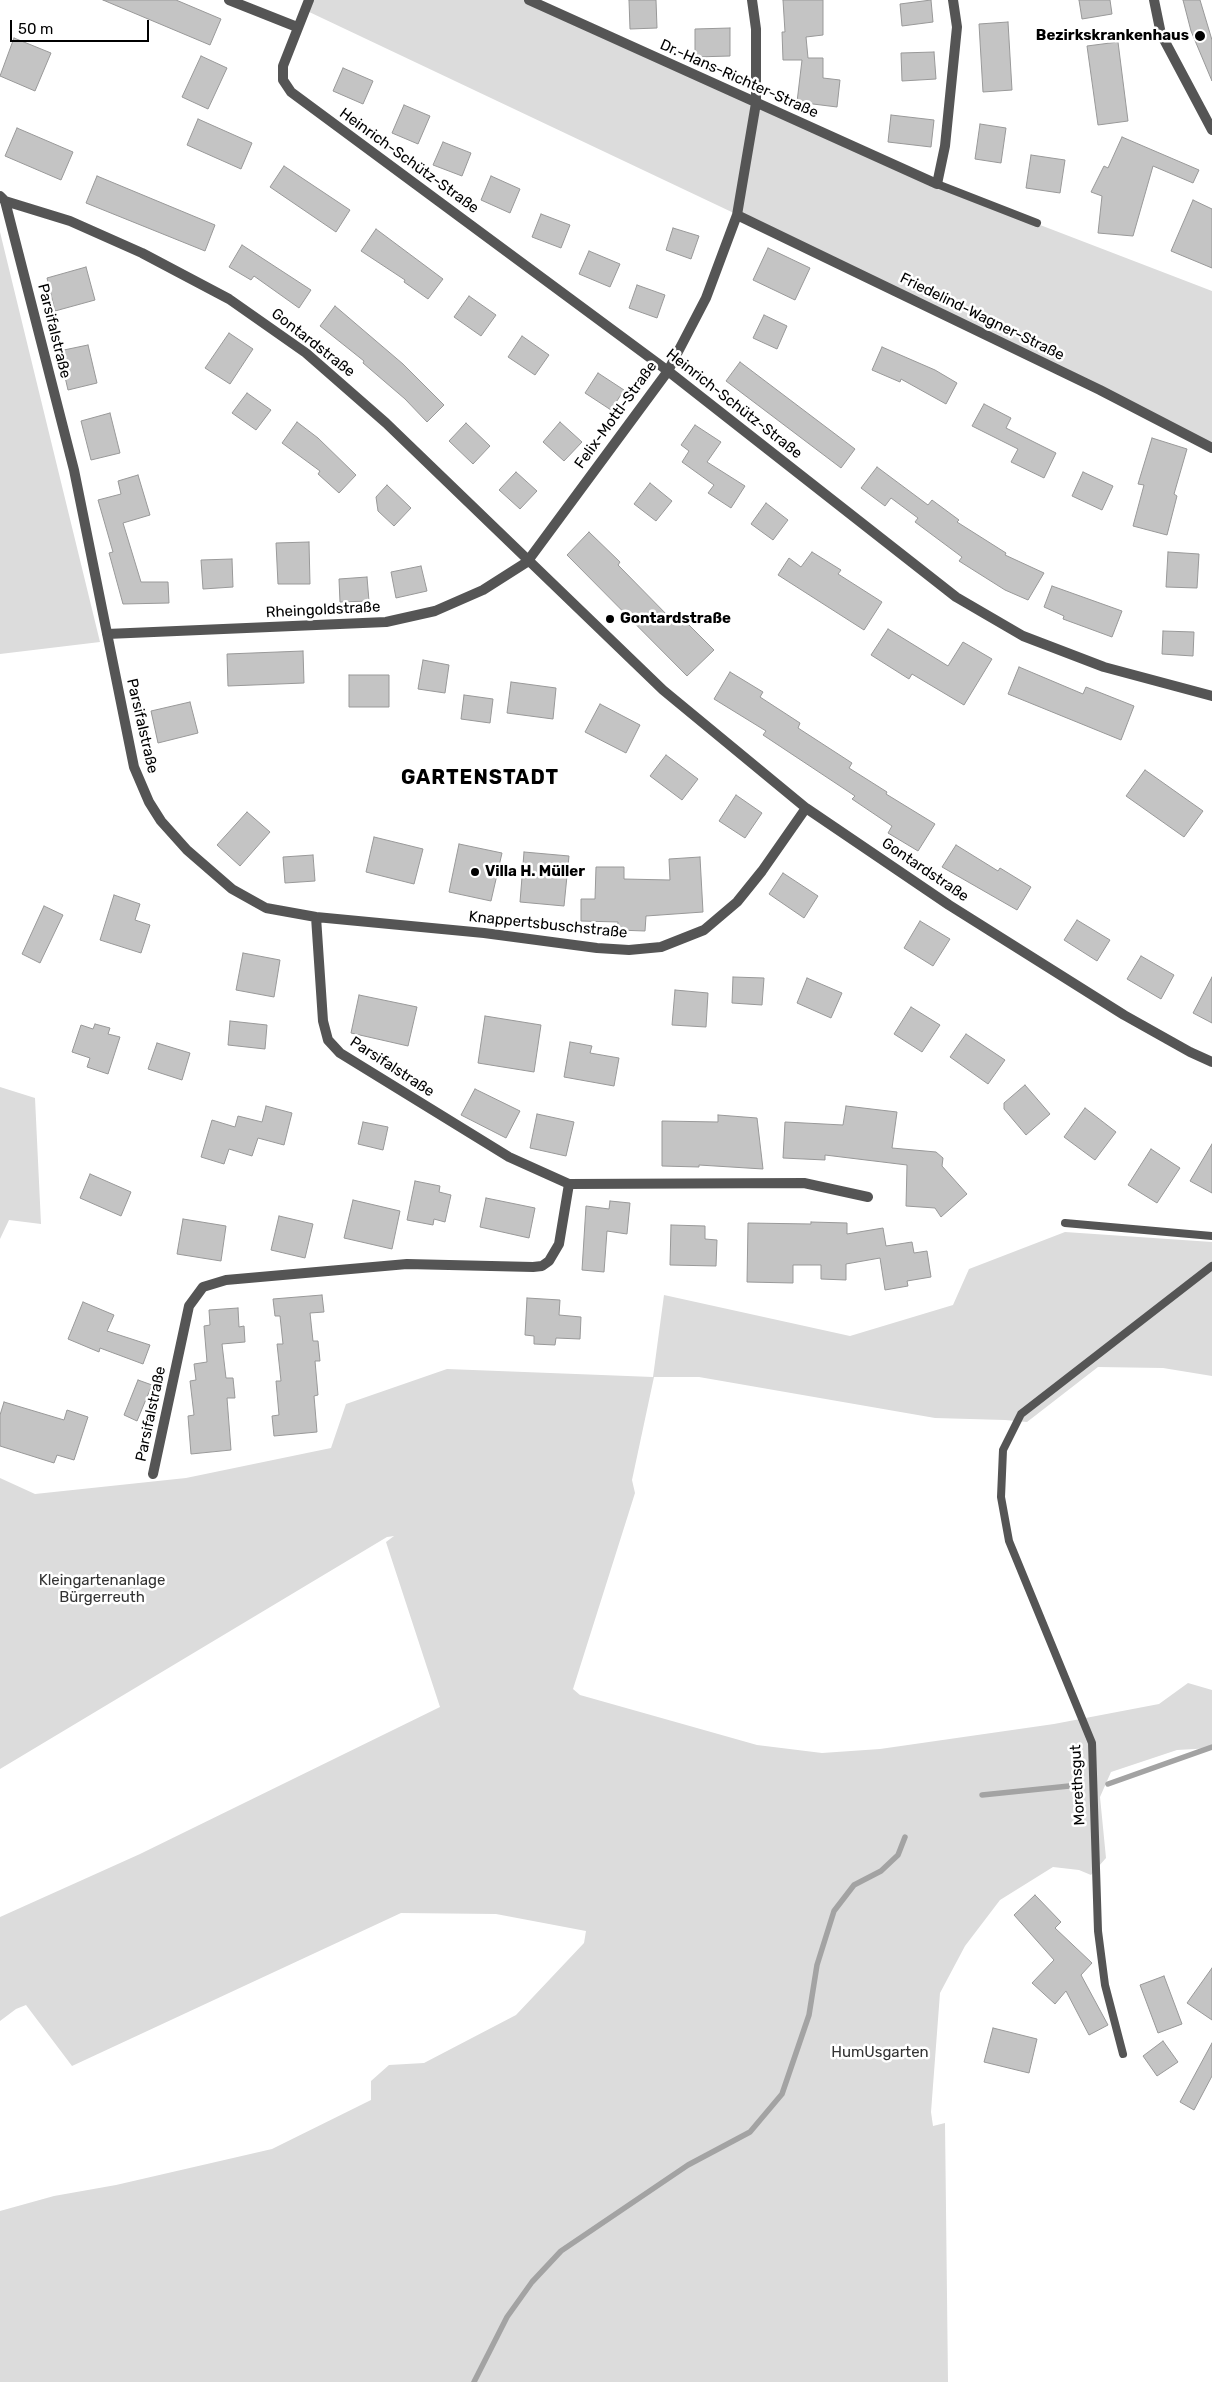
<!DOCTYPE html>
<html>
<head>
<meta charset="utf-8">
<style>
	body { margin:0 }
	#map { position:relative; width:1212px; height:2382px; overflow:hidden; background:#fff; font-family:Rubik,sans-serif }
	canvas { display:block }
	.scale { position:absolute; left:10px; top:20px; width:139px; height:22px; box-sizing:border-box; border:2px solid #000; border-top:0; padding-left:6px; font-size:15px; line-height:18px; white-space:nowrap; color:#000; -webkit-text-stroke:4px #fff; paint-order:stroke }
</style>
</head>
<body>
<div id="map">
<canvas width="1212" height="2382"></canvas>
<div class="scale">50 m</div>
</div>
<script>
const ctx = document.querySelector('canvas').getContext('2d');
ctx.lineJoin = 'round';
function paint(path, color) { ctx.fillStyle = color; ctx.fill(path, 'evenodd'); }
const poly = rows => new Path2D(rows.map(r => 'M' + r).join(''));
function trace(path, color, width, dash) { ctx.strokeStyle = color; ctx.lineWidth = width; ctx.lineCap = dash ? 'butt' : 'round'; ctx.setLineDash(dash || []); ctx.stroke(path); }
function drawText(font, color, halo, rows, align = 'center') {
  ctx.font = font + ' Rubik,sans-serif'; ctx.lineWidth = 5; ctx.setLineDash([]); ctx.textBaseline = 'middle'; ctx.strokeStyle = halo; ctx.fillStyle = color; for (const [text, x, y, turn = 0] of rows) {
    ctx.save(); ctx.translate(x, y); ctx.rotate((+turn || 0) * Math.PI / 180); ctx.textAlign = isNaN(turn) ? turn : align; if (halo) ctx.strokeText(text, 0, 0); ctx.fillText(text, 0, 0); ctx.restore();
  }
}
paint(poly([
	[310,0,528,0,936,185,1212,291,1212,447,738,215,305,10],
	[0,232,100,642,0,654],
	[0,1087,35,1098,41,1224,9,1220,0,1239],
	[1065,1232,1212,1242,1212,1376,1163,1368,1098,1367,1027,1422,1005,1420,935,1418,699,1377,654,1377,632,1480,635,1493,573,1689,580,1695,757,1745,822,1753,880,1749,1054,1724,1159,1704,1188,1683,1212,1690,1212,1748,1177,1750,1111,1772,1100,1797,1106,1858,1091,1875,1079,1870,1053,1867,1000,1900,965,1946,940,1993,931,2112,933,2126,945,2123,948,2382,0,2382,0,2211,54,2196,116,2185,272,2149,371,2100,371,2081,389,2065,424,2063,516,2015,584,1943,586,1931,496,1914,401,1913,72,2066,26,2005,16,2009,0,2021,0,1917,140,1854,440,1707,386,1542,394,1536,387,1537,0,1769,0,1478,35,1494,186,1478,331,1448,346,1404,447,1369,653,1377,664,1295,850,1336,953,1305,969,1269]
]), '#dcdcdc');
trace(poly([
	[1108,1784,1212,1747],
	[982,1795,1079,1785],
	[474,2382,507,2317,532,2282,561,2251,688,2165,750,2132,782,2094,809,2015,817,1965,834,1911,854,1885,881,1871,898,1855,905,1837]
]), '#a3a3a3', 5.5);
const building = poly([
	[103,0,176,0,221,19,210,45,103,0],
	[629,0,656,0,657,28,630,29,629,0],
	[783,0,823,0,823,35,806,37,808,58,823,58,823,78,840,80,837,107,797,102,802,60,783,60,782,32,785,32,783,0],
	[931,0,933,22,902,26,900,4,931,0],
	[1079,0,1110,0,1112,14,1082,19,1079,0],
	[1183,0,1200,0,1212,40,1212,81,1191,31,1183,0],
	[1008,22,1012,90,983,92,979,24,1008,22],
	[730,28,730,56,695,57,695,29,730,28],
	[14,38,51,53,35,91,0,76,14,38],
	[1118,42,1128,121,1098,125,1087,46,1118,42],
	[934,52,936,79,902,81,901,53,934,52],
	[201,56,227,68,208,109,182,97,201,56],
	[343,68,373,81,363,104,333,91,343,68],
	[404,105,430,116,418,144,392,133,404,105],
	[891,115,934,120,931,147,888,142,891,115],
	[198,119,252,143,241,169,187,145,198,119],
	[980,124,1006,128,1001,163,975,159,980,124],
	[17,128,73,152,61,180,5,156,17,128],
	[1122,137,1199,170,1193,183,1153,166,1133,236,1098,233,1102,196,1091,192,1104,166,1108,168,1122,137],
	[443,142,471,153,462,176,433,165,443,142],
	[1031,155,1065,160,1060,193,1026,188,1031,155],
	[284,166,350,210,336,232,270,187,284,166],
	[97,176,215,225,205,251,86,203,97,176],
	[491,176,520,189,510,213,481,200,491,176],
	[1193,200,1212,209,1212,268,1171,251,1193,200],
	[541,214,570,225,561,248,532,237,541,214],
	[673,228,699,236,691,259,666,250,673,228],
	[376,229,443,279,428,299,404,282,405,280,361,251,376,229],
	[242,245,311,290,299,308,254,276,251,280,229,267,242,245],
	[768,248,810,268,795,300,753,280,768,248],
	[589,251,620,264,610,287,579,274,589,251],
	[86,267,95,300,55,311,47,278,86,267],
	[637,285,665,295,657,318,629,308,637,285],
	[469,296,496,315,481,336,454,317,469,296],
	[335,306,403,364,444,405,427,422,405,399,363,363,364,361,320,326,335,306],
	[764,315,787,326,777,349,753,338,764,315],
	[229,333,253,349,230,384,205,368,229,333],
	[522,336,549,355,535,375,508,357,522,336],
	[88,345,97,383,68,390,59,351,88,345],
	[882,347,935,370,957,383,946,404,901,379,900,382,872,370,882,347],
	[740,362,855,449,841,468,726,381,740,362],
	[598,373,624,390,611,410,585,393,598,373],
	[247,393,271,410,256,430,232,413,247,393],
	[984,404,1011,418,1006,428,1056,453,1044,478,1011,462,1018,449,972,426,984,404],
	[110,413,120,453,91,460,81,421,110,413],
	[297,422,318,438,356,475,339,493,318,474,320,471,282,443,297,422],
	[560,422,582,442,564,461,543,442,560,422],
	[466,423,490,446,473,464,449,441,466,423],
	[695,425,721,442,707,462,745,486,731,508,708,493,714,485,682,462,689,451,681,445,695,425],
	[1152,438,1187,449,1174,494,1177,496,1167,535,1133,526,1144,485,1138,484,1152,438],
	[877,467,928,505,932,500,959,520,957,522,1006,553,1005,555,1044,573,1028,600,1005,590,959,561,962,557,915,522,918,518,891,498,885,506,861,488,877,467],
	[516,472,537,491,520,509,499,490,516,472],
	[1083,472,1113,486,1102,510,1072,496,1083,472],
	[138,475,150,515,123,523,141,582,168,582,169,603,123,604,109,553,113,552,98,500,121,494,118,481,138,475],
	[650,483,672,501,656,521,634,504,650,483],
	[387,485,411,508,394,526,378,511,376,497,387,485],
	[766,503,788,520,773,540,751,524,766,503],
	[589,532,620,562,618,565,674,622,680,616,714,650,687,676,567,555,589,532],
	[309,542,310,584,278,584,276,543,309,542],
	[812,552,841,570,838,574,882,602,864,630,778,575,789,558,801,567,812,552],
	[1168,552,1199,554,1197,588,1166,587,1168,552],
	[232,559,233,587,203,589,201,560,232,559],
	[421,566,427,591,396,598,391,572,421,566],
	[367,577,369,601,340,602,339,579,367,577],
	[1052,586,1122,611,1112,637,1063,619,1064,616,1044,607,1052,586],
	[888,629,948,666,963,642,992,659,964,705,912,674,909,679,871,655,888,629],
	[1163,631,1194,632,1193,656,1162,654,1163,631],
	[303,651,304,683,228,686,227,654,303,651],
	[423,660,449,665,445,693,418,689,423,660],
	[1019,667,1083,694,1086,687,1134,706,1121,740,1008,694,1019,667],
	[730,672,763,692,760,697,800,723,798,728,852,763,849,768,887,792,886,794,935,824,918,851,888,833,892,826,852,799,855,796,763,735,766,731,714,699,730,672],
	[349,675,389,675,389,707,349,707,349,675],
	[511,682,556,688,553,719,507,713,511,682],
	[464,695,493,699,490,723,461,719,464,695],
	[190,702,198,733,158,743,151,711,190,702],
	[600,704,640,725,626,753,585,732,600,704],
	[666,755,698,779,682,800,650,776,666,755],
	[1145,770,1203,811,1184,837,1126,796,1145,770],
	[736,795,762,813,745,838,719,821,736,795],
	[247,812,270,832,240,866,217,845,247,812],
	[374,837,423,849,414,884,366,872,374,837],
	[459,844,502,853,491,901,449,892,459,844],
	[956,845,998,871,1000,868,1031,887,1017,910,942,867,956,845],
	[524,852,569,856,564,906,520,902,524,852],
	[313,855,315,881,285,883,283,857,313,855],
	[700,857,703,912,646,916,645,931,617,930,618,922,581,921,581,899,595,899,596,867,624,867,624,879,670,880,669,859,700,857],
	[783,873,818,896,804,918,769,894,783,873],
	[114,895,140,904,135,920,150,925,141,953,100,940,114,895],
	[44,906,63,915,40,963,22,954,44,906],
	[1077,920,1110,940,1097,961,1064,940,1077,920],
	[920,921,950,939,933,966,904,948,920,921],
	[243,953,280,960,274,997,236,990,243,953],
	[1141,956,1174,975,1161,999,1127,979,1141,956],
	[733,977,764,978,762,1005,732,1003,733,977],
	[1212,977,1212,1023,1193,1013,1212,977],
	[807,978,842,993,831,1018,797,1003,807,978],
	[675,990,708,993,706,1027,672,1025,675,990],
	[359,995,417,1007,408,1046,351,1033,359,995],
	[911,1007,940,1025,922,1052,894,1034,911,1007],
	[485,1016,541,1025,534,1072,478,1063,485,1016],
	[230,1021,267,1025,265,1049,228,1045,230,1021],
	[95,1024,110,1028,108,1034,120,1037,108,1074,87,1067,90,1058,72,1052,81,1025,93,1029,95,1024],
	[966,1034,1005,1060,988,1084,950,1057,966,1034],
	[570,1042,592,1046,590,1053,619,1058,614,1086,564,1077,570,1042],
	[157,1043,190,1053,182,1080,148,1069,157,1043],
	[1025,1085,1050,1114,1026,1135,1004,1109,1004,1103,1025,1085],
	[475,1089,520,1111,506,1138,461,1115,475,1089],
	[266,1106,292,1113,284,1145,258,1138,252,1156,229,1149,224,1164,201,1157,212,1120,235,1127,238,1116,262,1122,266,1106],
	[846,1106,897,1112,892,1148,936,1152,943,1158,942,1166,967,1194,941,1217,935,1208,906,1206,907,1165,825,1155,825,1160,783,1158,785,1122,843,1125,846,1106],
	[1085,1108,1116,1132,1095,1160,1064,1137,1085,1108],
	[537,1114,574,1122,566,1156,530,1148,537,1114],
	[718,1115,757,1118,763,1169,699,1165,699,1167,662,1166,662,1121,718,1122,718,1115],
	[363,1122,388,1127,383,1150,358,1144,363,1122],
	[1212,1144,1212,1193,1190,1181,1212,1144],
	[1151,1149,1180,1168,1157,1203,1128,1185,1151,1149],
	[90,1174,131,1192,121,1216,80,1198,90,1174],
	[415,1181,440,1186,439,1192,451,1195,445,1222,434,1219,433,1225,407,1220,415,1181],
	[486,1198,535,1208,529,1238,480,1227,486,1198],
	[353,1200,400,1211,392,1249,344,1238,353,1200],
	[610,1201,630,1203,627,1234,607,1231,604,1272,582,1270,586,1206,609,1209,610,1201],
	[279,1216,313,1224,305,1258,271,1250,279,1216],
	[183,1219,226,1226,221,1261,177,1254,183,1219],
	[811,1222,847,1223,847,1234,883,1228,886,1246,912,1242,914,1253,927,1251,931,1277,907,1281,908,1286,885,1290,880,1258,846,1264,846,1280,821,1279,821,1265,793,1265,793,1283,747,1282,748,1223,811,1224,811,1222],
	[671,1225,705,1226,705,1239,717,1240,716,1266,670,1265,671,1225],
	[322,1295,324,1312,310,1313,313,1341,318,1341,320,1361,315,1361,318,1395,314,1396,317,1432,274,1436,272,1416,279,1415,276,1381,281,1381,277,1344,283,1344,280,1316,275,1316,273,1299,322,1295],
	[527,1298,560,1300,559,1315,581,1317,580,1339,556,1338,555,1345,534,1344,534,1336,525,1335,527,1298],
	[83,1302,114,1315,107,1331,150,1345,143,1364,100,1348,99,1352,68,1339,83,1302],
	[238,1308,239,1327,244,1326,245,1342,222,1344,226,1378,233,1378,235,1398,227,1398,231,1450,191,1454,188,1416,194,1415,190,1381,196,1380,194,1364,207,1362,204,1326,210,1325,209,1310,238,1308],
	[138,1380,152,1385,137,1421,124,1415,138,1380],
	[4,1402,64,1420,67,1410,88,1417,74,1460,57,1455,54,1463,0,1446,0,1415,4,1402],
	[1035,1895,1061,1922,1055,1928,1092,1963,1081,1975,1108,2025,1089,2035,1066,1991,1055,2004,1032,1983,1054,1960,1014,1915,1035,1895],
	[1212,1968,1212,2020,1187,2003,1212,1968],
	[1164,1976,1182,2024,1158,2033,1140,1985,1164,1976],
	[993,2028,1037,2039,1029,2073,984,2062,993,2028],
	[1163,2041,1178,2062,1157,2076,1143,2056,1163,2041],
	[1212,2043,1212,2076,1194,2110,1180,2102,1212,2043]
]);
paint(building, '#c4c4c4');
trace(building, '#999', 1);
trace(poly([
	[937,184,1037,223],
	[1065,1223,1212,1236],
	[1123,2054,1105,1985,1098,1931,1092,1743,1009,1541,1001,1497,1003,1450,1021,1414,1212,1266]
]), '#555', 8);
trace(poly([
	[229,0,297,27],
	[309,0,283,66,283,80,291,92,668,371,956,597,1023,636,1104,667,1212,696],
	[529,0,937,184,945,146,957,27,953,0],
	[1154,0,1161,34,1212,130],
	[0,196,5,201,70,221,142,253,229,299,306,353,386,423,663,690,806,808,949,905,1124,1015,1190,1052,1212,1062],
	[5,201,74,470,134,767,149,802,161,821,187,850,232,889,266,908,316,917,484,933,597,948,629,950,661,947,704,930,737,902,762,871,806,808],
	[737,215,1100,390,1212,448],
	[107,634,386,622,435,611,483,590,527,562,668,371,706,298,737,215,756,103,756,29,752,0],
	[316,917,323,1021,328,1040,340,1053,509,1157,569,1184,804,1183,868,1197],
	[153,1474,189,1306,203,1287,226,1280,407,1264,533,1267,542,1266,549,1261,559,1244,569,1184]
]), '#555', 10);
for (const [x, y, r, color] of [
	[1200,36,6,"#000"],
	[610,619,5,"#000"],
	[475,872,5,"#000"]
]) { const dot = new Path2D(); dot.arc(x, y, r, 0, 2 * Math.PI); ctx.fillStyle = color; ctx.fill(dot); trace(dot, '#fff', 2); }
drawText('bold 15px', '#000', '#fff', [
	["Bezirkskrankenhaus",1189,36,"right"],
	["Gontardstraße",620,619],
	["Villa H. Müller",485,872]
], 'left');
drawText('15px', '#000', '#fff', [
	["Dr.-Hans-Richter-Straße",739,79,24],
	["Heinrich-Schütz-Straße",409,161,36],
	["Friedelind-Wagner-Straße",982,317,26],
	["Parsifalstraße",54,331,76],
	["Gontardstraße",313,343,38],
	["Heinrich-Schütz-Straße",734,404,38],
	["Felix-Mottl-Straße",616,415,-54],
	["Rheingoldstraße",323,610,-3],
	["Parsifalstraße",142,726,77],
	["Gontardstraße",925,870,34],
	["Knappertsbuschstraße",548,925,6],
	["Parsifalstraße",392,1067,33],
	["Parsifalstraße",151,1414,-78],
	["Morethsgut",1078,1785,-93]
]);
drawText('15px', '#333', '#fff', [
	["Kleingartenanlage",102,1581],
	["Bürgerreuth",102,1598],
	["HumUsgarten",880,2053]
]);
ctx.letterSpacing = '1px';
drawText('bold 20px', '#000', '#fff', [
	["GARTENSTADT",480,778]
]);
ctx.letterSpacing = '0px';
</script>
</body>
</html>
